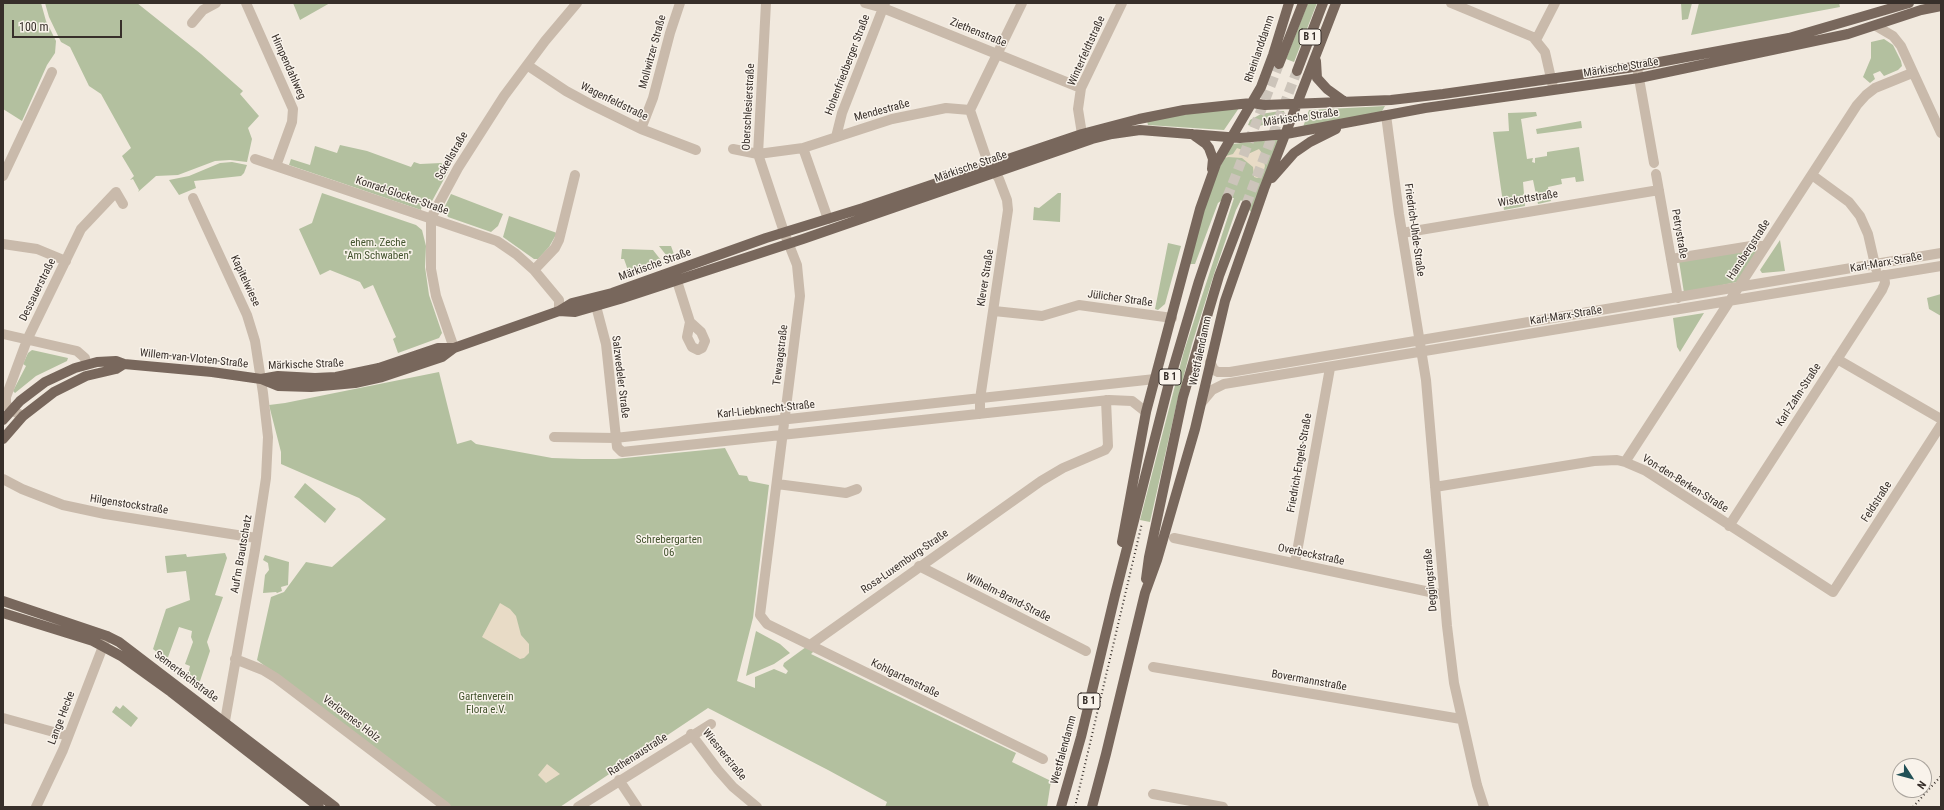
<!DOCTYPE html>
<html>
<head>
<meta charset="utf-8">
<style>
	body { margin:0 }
	#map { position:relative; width:1944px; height:810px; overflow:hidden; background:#f1e9de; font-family:"Roboto Condensed",sans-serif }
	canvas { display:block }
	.frame { position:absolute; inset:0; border:4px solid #372f2a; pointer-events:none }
	.north { position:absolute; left:1892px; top:758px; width:40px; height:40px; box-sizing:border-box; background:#f9f3eb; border:1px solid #aba59e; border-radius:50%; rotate:126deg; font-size:11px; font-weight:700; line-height:16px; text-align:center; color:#372f2a }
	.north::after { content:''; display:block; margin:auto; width:14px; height:18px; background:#215056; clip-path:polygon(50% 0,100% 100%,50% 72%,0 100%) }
	.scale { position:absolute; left:12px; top:20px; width:110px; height:18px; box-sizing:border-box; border:2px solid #372f2a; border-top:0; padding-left:5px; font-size:12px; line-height:14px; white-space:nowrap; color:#372f2a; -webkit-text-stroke:3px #f9f3eb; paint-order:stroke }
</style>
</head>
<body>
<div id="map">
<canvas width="1944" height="810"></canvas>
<div class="frame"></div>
<div class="north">N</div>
<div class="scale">100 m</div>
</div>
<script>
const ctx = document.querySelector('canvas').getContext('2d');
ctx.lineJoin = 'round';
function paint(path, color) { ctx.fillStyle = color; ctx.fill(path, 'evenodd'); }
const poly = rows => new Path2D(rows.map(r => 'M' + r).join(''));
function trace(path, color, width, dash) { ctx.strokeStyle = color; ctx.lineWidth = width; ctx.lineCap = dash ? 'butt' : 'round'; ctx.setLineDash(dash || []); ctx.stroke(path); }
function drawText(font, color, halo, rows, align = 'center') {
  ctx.font = font + ' "Roboto Condensed",sans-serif'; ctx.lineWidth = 3; ctx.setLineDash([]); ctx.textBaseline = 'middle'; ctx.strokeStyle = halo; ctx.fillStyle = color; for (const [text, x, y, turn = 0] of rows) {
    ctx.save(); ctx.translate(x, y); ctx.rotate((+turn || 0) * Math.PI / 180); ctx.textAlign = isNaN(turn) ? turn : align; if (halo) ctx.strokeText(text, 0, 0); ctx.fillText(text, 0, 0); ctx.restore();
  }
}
paint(poly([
	[3,3,41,3,46,21,56,41,55,53,47,65,22,121,3,109],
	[45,3,137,3,201,54,243,91,240,94,259,116,248,128,252,139,247,162,230,160,215,161,178,175,156,176,138,192,139,190,133,179,130,180,134,176,122,156,131,148,101,94,89,86,70,47,61,42,49,17],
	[293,3,330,3,300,20],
	[1308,3,1317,3,1294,62,1286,59],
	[1681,3,1692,3,1688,19,1682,20],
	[1699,3,1839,3,1840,7,1691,35],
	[1884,39,1893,45,1901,61,1902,66,1898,70,1884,76,1880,71,1873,74,1875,79,1870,83,1863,77,1871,58,1871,42],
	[1385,106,1381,113,1303,127,1309,110],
	[1239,108,1224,130,1148,125,1147,121,1205,111],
	[1280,111,1284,111,1285,115,1275,122,1255,127,1248,125,1250,120,1261,114],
	[1536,112,1537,116,1521,119,1527,159,1533,158,1532,162,1535,163,1535,158,1547,156,1547,152,1579,147,1584,181,1576,182,1575,177,1561,179,1562,184,1548,187,1551,201,1538,204,1533,180,1523,182,1525,206,1504,210,1493,132,1509,131,1508,113],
	[1581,121,1582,128,1537,134,1536,129],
	[1280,139,1251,212,1241,200,1236,210,1214,274,1192,344,1177,402,1150,522,1140,520,1184,351,1234,198,1225,198,1218,203,1195,264,1188,264,1214,178,1232,144],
	[340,145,367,151,411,167,414,162,420,164,441,163,450,168,431,203,422,205,421,210,289,165,291,159,310,165,315,146,337,153],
	[232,162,247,165,244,173,241,176,194,181,196,188,179,195,169,180,189,176,220,163],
	[322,193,416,225,422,230,426,246,425,267,429,295,442,333,439,338,398,353,393,339,396,337,373,285,364,289,360,282,330,270,320,275,299,229,312,223],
	[1058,193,1061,193,1060,222,1033,220,1034,207,1039,208],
	[451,194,503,214,498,226,491,232,448,217,444,208],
	[509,216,557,233,549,247,538,259,534,259,503,237],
	[1780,240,1785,271,1762,273,1760,270],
	[1168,243,1181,246,1165,304,1158,310,1155,309],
	[659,246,671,246,675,257,670,260],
	[1754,248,1757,251,1737,282,1684,293,1679,261],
	[622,249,653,250,664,264,630,276,624,259,621,259],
	[1941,294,1941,316,1929,309,1927,298],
	[1704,313,1680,352,1677,347,1673,318],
	[32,350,68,358,67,361,36,376,15,393,13,391,26,366,23,364,28,353],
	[439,372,457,444,471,440,476,444,552,458,582,459,615,459,725,448,739,475,747,476,749,481,769,485,753,618,737,681,755,688,755,677,774,669,786,674,788,671,783,666,784,663,806,647,814,651,811,654,1016,753,1012,762,1051,781,1047,807,885,807,887,802,828,770,708,708,560,807,451,807,257,660,271,597,284,592,306,562,332,567,386,519,359,498,281,464,281,452,269,405,285,403],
	[305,483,336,509,325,523,294,497],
	[225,553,227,558,215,595,223,597,207,642,210,651,199,684,188,674,190,666,185,664,193,642,191,637,192,631,179,627,167,660,153,649,166,609,190,600,186,571,167,573,165,556,186,554,187,557],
	[265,555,289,562,288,585,281,587,282,591,277,593,276,592,263,593,265,575,269,570,268,563,263,560],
	[756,631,780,644,790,653,774,664,746,676],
	[123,705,138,718,131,727,112,712,116,706,120,709]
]), '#b3c09f');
paint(poly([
	[1237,148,1245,151,1248,154,1259,149,1262,153,1265,166,1264,170,1260,172,1260,177,1257,178,1254,177,1253,167,1242,158,1228,157,1225,158,1226,156,1233,154],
	[500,603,510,609,516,616,521,635,529,644,529,653,524,658,520,659,482,637],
	[547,764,560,774,546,783,538,775]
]), '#e8dbc6');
trace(poly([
	[1227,198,1279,64],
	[1246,205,1297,71]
]), '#ccc4ba', 10, [10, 5]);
trace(poly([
	[246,3,293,109,292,122,276,166],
	[766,3,758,154,784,232,797,265,800,296,760,615,767,624,1043,759],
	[865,3,883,8,1081,88],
	[1451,3,1533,37,1545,52,1553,87],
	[192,23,203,10,216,3],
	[1876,26,1893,36,1901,46,1941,133],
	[1536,40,1555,3],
	[527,65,566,91,590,104,641,129,696,150],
	[1637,67,1654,163],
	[1386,115,1399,214,1426,380,1447,626,1454,683,1477,785,1484,807],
	[641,129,653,98,670,33,680,3],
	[1082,134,1078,109,1081,88,1122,3],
	[836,137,842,113,885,3],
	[803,148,828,219],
	[733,149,758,154,803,148,892,119,946,108,970,110],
	[255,159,497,241,516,254,534,270,559,300,559,311],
	[1656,174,1678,298],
	[1812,175,1849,202,1860,216,1868,234,1876,269],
	[3,176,52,72],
	[193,198,247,315,255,341,263,393,268,437,266,478,255,550,225,721,221,729],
	[1402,233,1659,190],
	[3,244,37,249,66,261],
	[1671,259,1751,246,1765,246],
	[534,270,555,248,559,240,575,175],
	[677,281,690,322,701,332,705,341,702,348,698,350,692,347,687,337,690,322],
	[596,306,606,344,617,447,622,452,1109,400,1132,401,1146,412],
	[994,311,1042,316,1079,305,1172,318],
	[3,334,77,351,85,358,86,364],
	[454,348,436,296,431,269,431,218,458,168,504,96,545,41,577,3],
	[1837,359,1941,419],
	[1210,362,1214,370,1218,372,1230,372,1941,253],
	[1202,402,1212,390,1224,384,1941,266],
	[980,414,980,399,1008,210,1007,200,999,179,986,157,970,110,1022,3],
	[23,416,11,410,6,404,6,397,27,340,81,229,116,192,123,204],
	[554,437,615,438,1155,379],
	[1625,462,1857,105,1866,95,1875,88,1912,73],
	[3,479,22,489,63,505,105,514,256,538],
	[777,484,846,493,857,489],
	[1435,487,1594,461,1617,460,1625,462,1646,471,1833,592,1941,425],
	[1729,526,1882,290,1885,283,1884,275],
	[1174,538,1444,595],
	[1295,563,1330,368],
	[919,566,1086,651],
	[810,645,1041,481,1063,468,1105,450,1108,446,1106,400],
	[235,659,263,670,276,678,446,807],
	[1153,667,1461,719],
	[3,718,68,736],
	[691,734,718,770,733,787,757,807],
	[619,780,637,807],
	[1153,794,1223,807],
	[36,807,63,750,107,636],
	[578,807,711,724]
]), '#c9baab', 10);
trace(poly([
	[1316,61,1317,78,1327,89,1345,102],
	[1279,64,1303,3],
	[1297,71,1323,3],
	[1192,134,1206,144,1209,148,1213,159,1212,169],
	[1272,178,1294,153,1310,142,1336,129],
	[559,311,575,312,620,299,803,239,1092,139,1112,134,1140,130,1240,138,1286,134,1425,108,1639,78,1848,34,1921,10,1941,6],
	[261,379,278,376,315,378,336,377,379,368,438,348,454,348,559,311,572,303,612,293,766,238,863,208,1082,134,1139,119,1184,110,1241,104,1252,103,1265,105,1391,100,1443,94,1627,68,1789,38,1909,3],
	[3,420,20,401,45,382,75,368,97,362,116,361,124,364,212,372,261,379,278,386,311,387,355,383,382,377,442,357,454,348],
	[3,439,23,416,54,392,86,376,116,369,124,364],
	[1122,542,1146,412,1200,209,1216,164,1261,87,1273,55,1289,3],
	[1146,579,1149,557,1183,397,1219,276,1246,205],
	[3,601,107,636,119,642,335,807],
	[3,613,93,641,121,656,171,692,319,807],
	[1061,807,1081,737,1115,595,1170,379,1199,281,1227,198],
	[1092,807,1106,754,1145,593,1157,560,1195,429,1225,301,1264,189,1336,3]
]), '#78675c', 10);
trace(poly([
	[1075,807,1142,523],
	[1913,807,1941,776]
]), '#372f2a', 2, [1, 3]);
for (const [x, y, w] of [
	[1310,37,22],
	[1170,377,22],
	[1089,701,22]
]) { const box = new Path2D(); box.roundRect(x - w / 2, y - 8, w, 16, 3); ctx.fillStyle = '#f9f3eb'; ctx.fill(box); trace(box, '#372f2a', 1); }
drawText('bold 10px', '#372f2a', null, [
	["B 1",1310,37],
	["B 1",1170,377],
	["B 1",1089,701]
]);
drawText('11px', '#372f2a', '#f9f3eb', [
	["Ziethenstraße",978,33,22],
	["Rheinlanddamm",1260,49,-71],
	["Winterfeldtstraße",1087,51,-66],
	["Mollwitzer Straße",653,52,-75],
	["Hohenfriedberger Straße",848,65,-69],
	["Himpendahlweg",288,67,66],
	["Märkische Straße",1621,68,-9],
	["Wagenfeldstraße",614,102,26],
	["Oberschlesierstraße",749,107,-87],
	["Mendestraße",882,111,-15],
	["Märkische Straße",1301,118,-8],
	["Sckellstraße",452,156,-60],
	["Märkische Straße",971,167,-19],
	["Konrad-Glocker-Straße",402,196,19],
	["Wiskottstraße",1528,199,-9],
	["Friedrich-Uhde-Straße",1414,230,82],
	["Petrystraße",1679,234,80],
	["Hansbergstraße",1749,250,-57],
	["Karl-Marx-Straße",1886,263,-10],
	["Märkische Straße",655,265,-20],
	["Klever Straße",986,278,-81],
	["Kapitelwiese",245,281,65],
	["Dessauerstraße",38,290,-64],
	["Jülicher Straße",1120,299,8],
	["Karl-Marx-Straße",1566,316,-9],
	["Westfalendamm",1201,351,-78],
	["Tewaagstraße",781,355,-83],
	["Willem-van-Vloten-Straße",194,359,6],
	["Märkische Straße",306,365,-2],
	["Salzwedeler Straße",620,377,83],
	["Karl-Zahn-Straße",1799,395,-57],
	["Karl-Liebknecht-Straße",766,410,-6],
	["Friedrich-Engels-Straße",1300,463,-80],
	["Von-den-Berken-Straße",1685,484,32],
	["Feldstraße",1877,502,-57],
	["Hilgenstockstraße",129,505,9],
	["Auf'm Brautschatz",242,554,-80],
	["Overbeckstraße",1311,555,12],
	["Rosa-Luxemburg-Straße",905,562,-35],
	["Deggingstraße",1431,580,-95],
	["Wilhelm-Brand-Straße",1008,598,27],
	["Semerteichstraße",186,677,37],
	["Kohlgartenstraße",905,679,26],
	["Bovermannstraße",1309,681,10],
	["Lange Hecke",62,718,-69],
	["Verlorenes Holz",351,719,37],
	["Westfalendamm",1064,750,-75],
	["Rathenaustraße",638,755,-33],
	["Wiesnerstraße",724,755,51]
]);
drawText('11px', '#44542f', '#f9f3eb', [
	["ehem. Zeche",378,243],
	["\"Am Schwaben\"",378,256],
	["Schrebergarten",669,540],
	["06",669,553],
	["Gartenverein",486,697],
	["Flora e.V.",486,710]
]);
</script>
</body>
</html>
